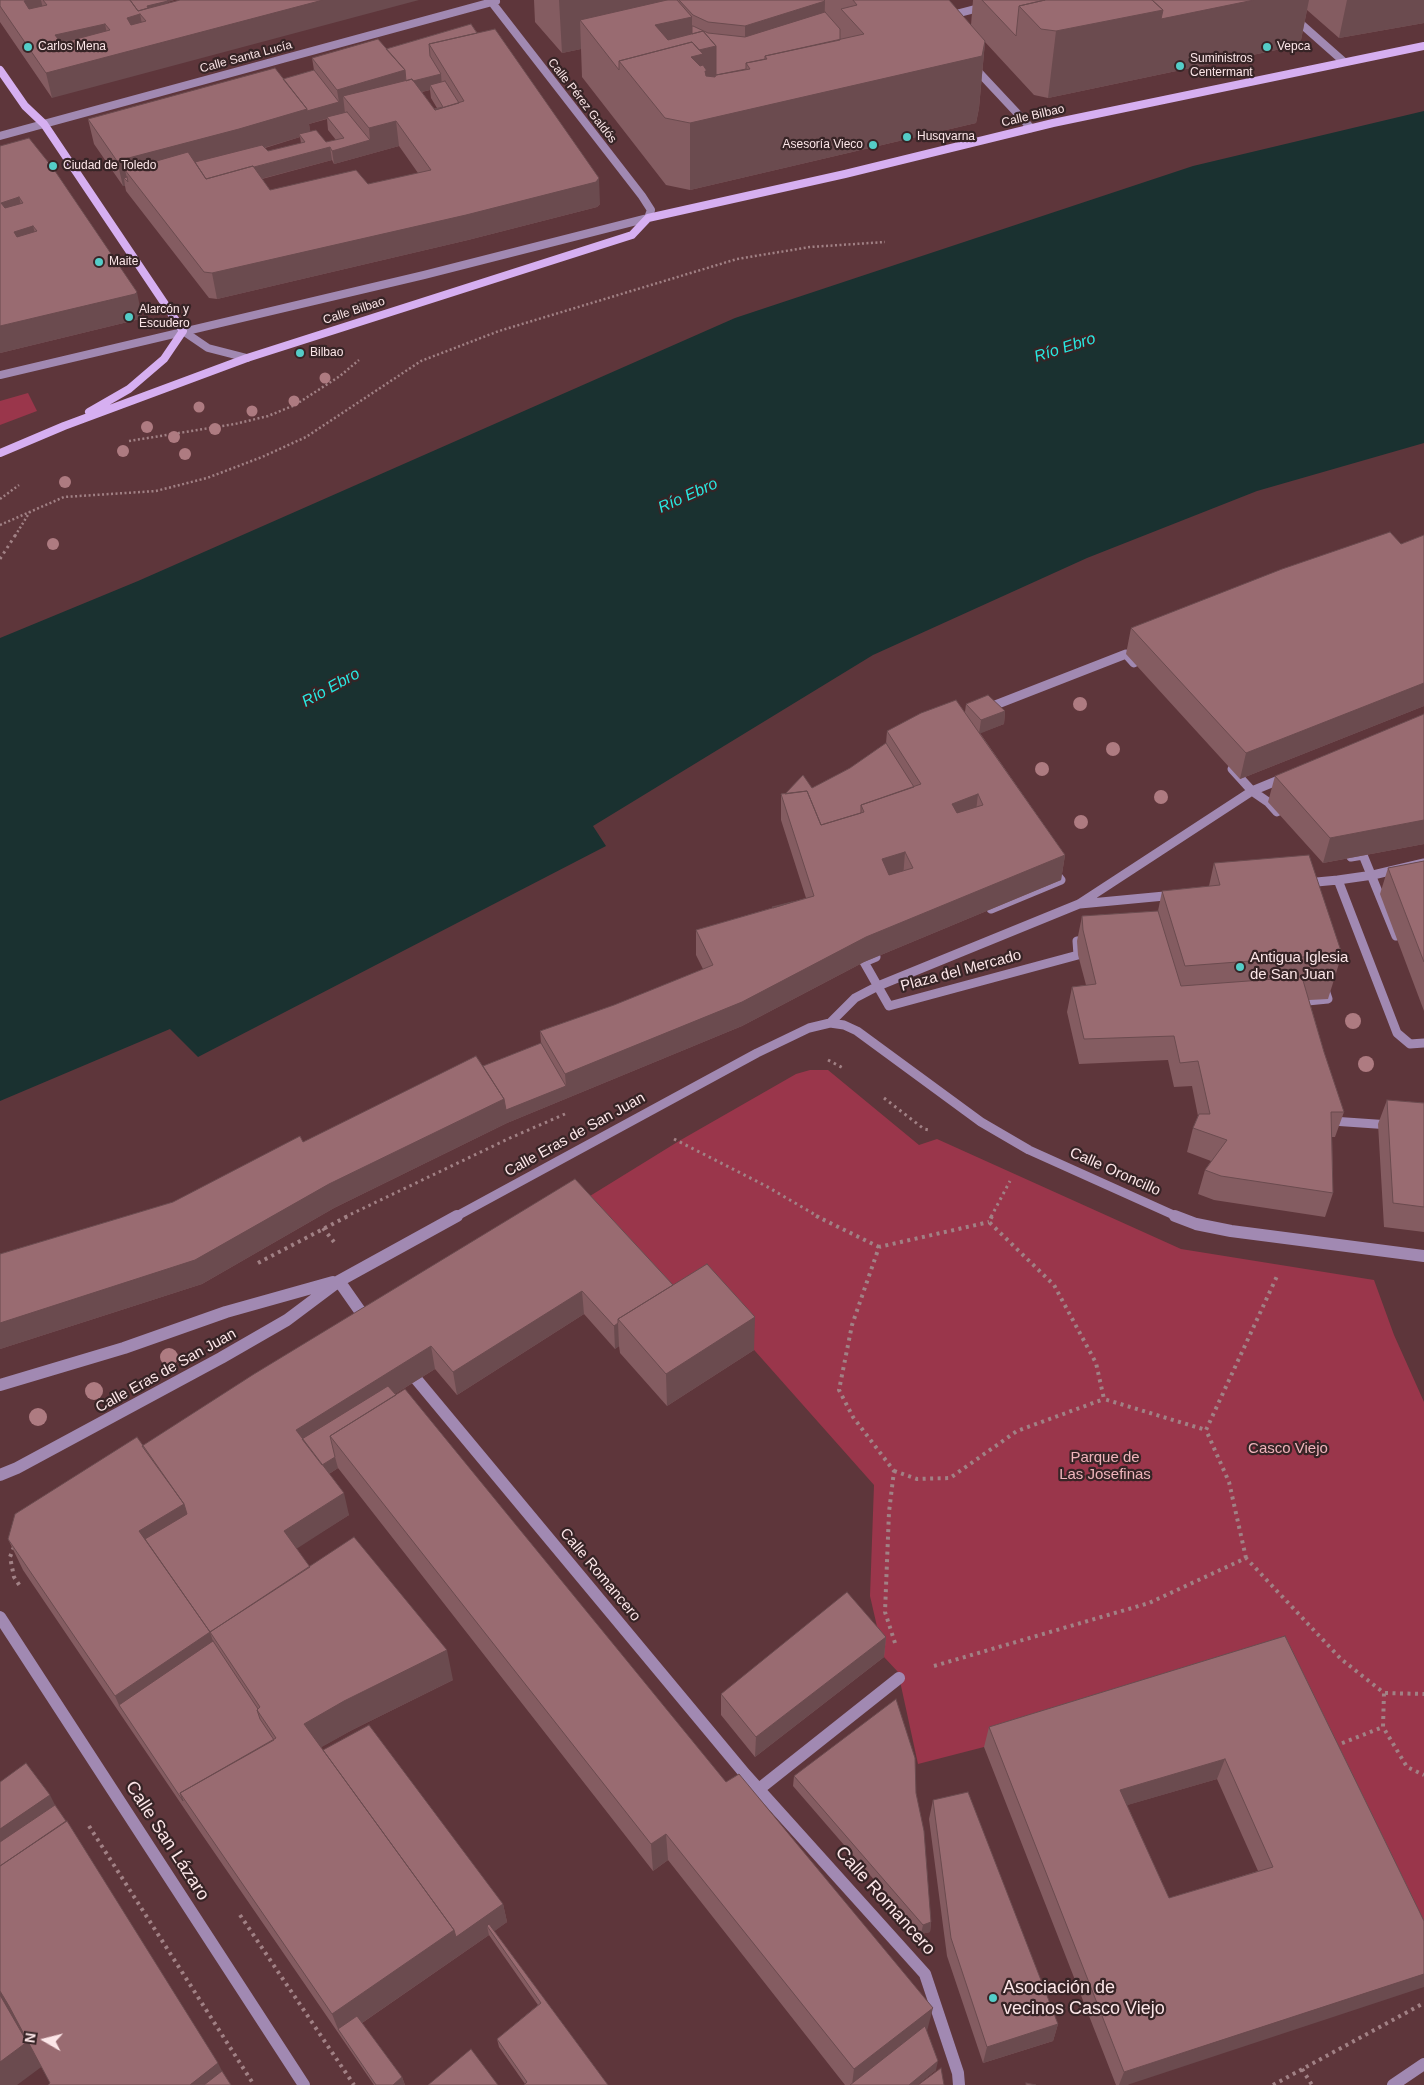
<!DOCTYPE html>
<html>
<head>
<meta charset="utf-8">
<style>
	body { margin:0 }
	#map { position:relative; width:1424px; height:2085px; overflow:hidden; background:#5e363b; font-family:Helvetica,sans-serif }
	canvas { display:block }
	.north { position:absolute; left:20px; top:2015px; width:50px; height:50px; -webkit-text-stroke:4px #372426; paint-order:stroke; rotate:278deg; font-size:14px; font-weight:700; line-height:20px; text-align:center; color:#fce6e8 }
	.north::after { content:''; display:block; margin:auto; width:18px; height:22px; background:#fce6e8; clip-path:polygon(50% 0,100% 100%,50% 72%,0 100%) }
</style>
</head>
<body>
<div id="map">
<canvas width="1424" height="2085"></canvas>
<div class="north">N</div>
</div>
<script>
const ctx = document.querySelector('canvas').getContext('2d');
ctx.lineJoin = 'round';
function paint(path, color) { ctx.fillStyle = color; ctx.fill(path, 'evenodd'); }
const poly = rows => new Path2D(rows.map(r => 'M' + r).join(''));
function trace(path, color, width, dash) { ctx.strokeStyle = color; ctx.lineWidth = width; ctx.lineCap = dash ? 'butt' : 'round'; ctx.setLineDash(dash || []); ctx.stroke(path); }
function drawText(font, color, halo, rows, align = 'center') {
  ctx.font = font + ' Helvetica,sans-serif'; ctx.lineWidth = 4.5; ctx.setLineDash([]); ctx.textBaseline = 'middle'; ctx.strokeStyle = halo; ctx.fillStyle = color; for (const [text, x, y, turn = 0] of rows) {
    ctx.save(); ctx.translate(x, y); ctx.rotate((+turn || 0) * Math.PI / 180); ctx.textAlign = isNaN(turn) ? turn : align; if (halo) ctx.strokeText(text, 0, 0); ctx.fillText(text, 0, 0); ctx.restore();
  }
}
paint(poly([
	[28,393,37,411,0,425,0,401],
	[810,1070,828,1070,919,1145,937,1139,1181,1249,1374,1280,1394,1335,1424,1402,1424,1961,1323,1751,984,1747,918,1764,898,1672,884,1657,870,1596,874,1485,708,1298,679,1315,577,1204,679,1141,796,1074]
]), '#9a364b');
paint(poly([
	[1424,111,1424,443,1257,491,1087,558,873,655,593,826,606,846,198,1057,170,1029,0,1101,0,638,138,581,735,318,1193,166]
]), '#1a3130');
trace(poly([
	[129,441,235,424,268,416,295,405,340,376,359,360],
	[0,499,19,485],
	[0,525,64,497,156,491,207,478,262,457,306,437,421,361,499,331,737,259,810,247,885,242],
	[15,536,31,510]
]), '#a18185', 2.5, [2, 2.5]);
trace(poly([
	[0,559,16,534],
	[828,1060,845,1069],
	[884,1098,924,1129,929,1130],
	[674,1139,766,1186,819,1217],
	[345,1217,510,1138,565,1114],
	[991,1217,1010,1181]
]), '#a18185', 3, [2.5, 4]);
trace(poly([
	[816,1216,879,1247],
	[992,1216,989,1222,1054,1285,1096,1363,1104,1399,1206,1430],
	[323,1228,334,1242],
	[258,1263,348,1216],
	[894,1471,917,1479,950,1478,1017,1431,1104,1399],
	[14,1547,10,1557,14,1577,20,1586],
	[1246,1558,1229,1482,1206,1430,1278,1274],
	[895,1643,885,1612,889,1512,894,1471,853,1417,839,1390,852,1325,879,1247,989,1222],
	[934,1666,1149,1603,1246,1558,1341,1659,1384,1693,1383,1727,1407,1767,1424,1775],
	[1385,1693,1424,1694],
	[1335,1746,1383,1727],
	[89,1826,254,2085],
	[240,1915,354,2085],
	[1302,2069,1312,2085],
	[1273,2085,1424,2003]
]), '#a18185', 4, [3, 4.5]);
trace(poly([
	[1274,0,1343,61],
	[948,16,1010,0],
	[973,66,1031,128],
	[0,136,496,1],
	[183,331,208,348,247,358],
	[0,375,424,275,648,218,651,210,642,196,490,0]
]), '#a189b2', 8);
trace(poly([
	[985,709,1126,654,1134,663],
	[1232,769,1252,791,1268,802,1277,812],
	[1351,857,1363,855,1396,936],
	[1338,880,1373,875,1424,863],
	[1306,883,1338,880,1397,1033,1410,1044,1424,1043],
	[1080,904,1175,895],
	[991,909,1061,880,1053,870],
	[876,957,864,962,889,1006,1078,955,1077,941,1089,940],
	[1297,1002,1328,999,1324,987],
	[830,1023,855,998,878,986,1079,904,1252,791,1286,777],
	[1331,1116,1332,1121,1390,1125],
	[455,1217,757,1053,809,1028,830,1023,844,1025,857,1031,981,1122,1029,1150,1178,1217]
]), '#a189b2', 9);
trace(poly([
	[1175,1216,1196,1224,1231,1231,1424,1256],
	[339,1281,367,1321],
	[417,1380,745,1774,925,1974,958,2073,959,2085],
	[0,1385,124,1348,226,1312,333,1282],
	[0,1475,17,1468,221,1358,287,1320,339,1281,457,1216],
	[0,1617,304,2085],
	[759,1789,899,1678],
	[1393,2085,1424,2064]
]), '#a189b2', 12);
trace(poly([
	[0,70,25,106,44,124,183,331,164,359,129,389,89,412],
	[0,453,64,426,247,358,632,235,648,218,845,174,1053,123,1424,46]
]), '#d6aff1', 8);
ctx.fillStyle = '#ae7b81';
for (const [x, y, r] of [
	[325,378,5.5],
	[294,401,5.5],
	[199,407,5.5],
	[252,411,5.5],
	[147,427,6],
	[215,429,6],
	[174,437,6],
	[123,451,6],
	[185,454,6],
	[65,482,6],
	[53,544,6],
	[1080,704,7],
	[1113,749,7],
	[1042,769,7],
	[1161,797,7],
	[1081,822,7],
	[1353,1021,8],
	[1366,1064,8],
	[169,1357,9],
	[94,1391,9],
	[38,1417,9]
]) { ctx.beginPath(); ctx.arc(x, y, r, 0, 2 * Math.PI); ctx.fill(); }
paint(poly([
	[0,0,174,0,168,2,168,3,52,98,0,22],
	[534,0,949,0,971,25,973,0,1424,0,1424,23,1339,38,1307,10,1300,45,1048,98,1034,95,985,42,979,108,976,123,690,190,666,185,582,77,581,49,562,53,535,22],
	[471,24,600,204,597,207,468,240,217,299,209,298,126,191,125,186,123,186,94,144,88,119,283,79,314,70,312,58,386,49],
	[430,90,431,98,437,108,434,109,422,92],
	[327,119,328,130,336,140,326,142,310,132,309,124],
	[300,137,301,143,268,151,265,148],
	[399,146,418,173,368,184,270,190,262,179,332,160,334,164],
	[0,146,142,317,140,319,0,353],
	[1424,535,1424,706,1240,779,1126,654,1131,628,1401,544],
	[966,704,1005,711,1004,724,980,733,1065,855,1061,880,864,962,742,1026,507,1123,334,1208,202,1284,0,1349,0,1254,173,1202,303,1142,483,1066,541,1043,540,1031,614,1005,703,969,696,955,696,930,806,898,781,820,781,794,812,788,850,768,886,743,887,731,965,712],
	[1424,713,1424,844,1323,863,1268,802,1275,776,1424,714],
	[1424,861,1424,1011,1380,894,1388,868],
	[1214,863,1342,954,1328,999,1309,1000,1324,1052,1344,1112,1335,1137,1332,1137,1333,1193,1325,1217,1214,1200,1198,1194,1205,1170,1211,1161,1187,1152,1193,1128,1198,1116,1192,1086,1174,1087,1168,1060,1079,1064,1067,1012,1072,987,1086,985,1078,955,1077,941,1082,916,1158,911,1162,891,1209,886],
	[1387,1100,1424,1103,1424,1232,1384,1227,1378,1124],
	[575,1179,673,1285,754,1350,667,1406,620,1353,619,1346,615,1349,584,1314,457,1395,435,1369,395,1394,927,2031,936,2070,917,2085,845,2085,668,1860,653,1871,338,1468,329,1474,349,1515,296,1548,309,1567,453,1680,352,1730,321,1747,323,1750,503,1904,507,1922,494,1931,608,2085,525,2084,499,2047,497,2039,538,2005,489,1935,362,2023,402,2077,405,2085,374,2085,192,1820,23,1570,8,1539,142,1446],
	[1285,1636,1424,1921,1127,2085,1116,2085,984,1747,989,1727],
	[1217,1779,1258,1871,1169,1898,1127,1805],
	[886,1637,884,1657,755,1757,721,1715,721,1694],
	[794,1776,931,1922,930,1932,921,1934,793,1786],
	[933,1800,1058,2024,1053,2041,983,2063,947,1956,929,1819]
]), '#845c61');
paint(poly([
	[22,0,41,0,46,22,30,26],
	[157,0,174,0,168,2,170,14,152,18,147,6],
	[323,0,419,0,52,98,46,73,55,35,105,24,110,49],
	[559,0,673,0,692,17,692,52,716,46,716,103,985,41,979,108,976,123,690,190,690,123,656,61,580,20,581,49,562,53],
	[1221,0,1309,0,1300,45,1048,98,1056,31,1163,10],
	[1347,0,1424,0,1424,23,1339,38],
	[825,1,824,37,745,62,745,26],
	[140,14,145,39,132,43,127,18],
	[405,70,407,95,343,96,345,113,309,124,311,134,299,134,300,137,243,154,193,167,125,170,128,182,124,178,125,186,123,186,117,161,307,109,339,102,337,90],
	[441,74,442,87,430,85,430,90,407,95,406,83],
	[396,121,399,146,334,164,332,151,370,140,369,128],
	[330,147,332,160,204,194,202,181],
	[599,178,600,204,597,207,468,240,217,299,212,273],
	[19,197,24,216,33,226,38,244,24,263,1,203],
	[137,292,142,317,140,319,0,353,0,326],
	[1424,683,1424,706,1240,779,1246,753],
	[1005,711,1004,724,979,734,981,720],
	[978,794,975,820,949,830,952,804],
	[1424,820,1424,844,1323,863,1330,838],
	[905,852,903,878,880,885,882,859],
	[1065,855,1061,880,864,962,742,1026,507,1123,334,1208,202,1284,0,1349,0,1323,329,1184,504,1099,566,1086,565,1074,866,937],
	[582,1291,584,1314,457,1395,453,1372],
	[755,1317,754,1350,667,1406,666,1374],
	[618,1323,619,1346,615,1349,614,1326],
	[431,1346,435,1369,305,1450,296,1430],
	[335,1457,338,1468,321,1479,318,1468],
	[344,1493,349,1515,290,1553,284,1531],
	[184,1504,195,1536,143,1541,139,1531],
	[210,1632,220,1662,119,1705,115,1696],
	[886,1637,884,1657,755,1757,756,1737],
	[447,1650,453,1680,352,1730,313,1752,304,1724,344,1701],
	[1225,1759,1217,1779,1114,1809,1120,1790],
	[50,1795,60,1815,0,1856,0,1829],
	[666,1834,668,1860,653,1871,651,1844],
	[503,1904,507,1922,492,1933,487,1926,489,1935,343,2036,338,2029,332,2014,454,1930],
	[931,1922,930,1932,921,1934,923,1925],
	[1424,1974,1424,1987,1127,2085,1119,2085,1124,2072],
	[0,1990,44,2065,17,2085,0,2085],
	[933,2008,927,2031,852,2085,854,2069],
	[1058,2024,1053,2041,983,2063,987,2047],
	[938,2061,936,2070,917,2085,909,2085],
	[218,2063,226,2079,218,2085,190,2085],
	[402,2077,405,2085,393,2085]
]), '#6b4b4f');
const building = poly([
	[0,0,28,0,24,1,29,9,47,5,43,0,130,0,138,11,180,0,323,0,46,73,0,6,0,0],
	[140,14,146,21,131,25,127,18,140,14],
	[105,24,110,30,61,43,55,35,105,24],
	[130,0,167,0,168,1,147,6,148,8,138,11,130,0],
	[667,0,677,0,692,17,655,25,668,40,703,31,716,46,699,50,692,42,619,61,619,70,580,20,667,0],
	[679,0,824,0,825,1,745,26,708,22,693,15,679,0],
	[853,0,949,0,985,41,982,56,690,123,665,118,619,61,692,42,703,54,691,57,700,66,703,65,707,71,705,71,706,76,715,77,716,75,750,69,746,63,767,59,765,56,864,34,841,9,857,5,853,0],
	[982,0,1045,0,1019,6,1016,36,982,0],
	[1045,0,1152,0,1163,10,1056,31,1041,29,1019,6,1045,0],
	[1152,0,1254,0,1161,19,1163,10,1152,0],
	[825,12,840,29,840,40,765,56,765,59,746,63,746,69,716,75,716,46,703,31,692,34,692,26,693,26,708,33,745,37,825,12],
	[471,24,477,33,429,44,430,56,441,74,413,81,412,79,406,81,405,70,386,49,471,24],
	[495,29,599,178,596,182,466,215,212,273,204,272,125,170,188,152,206,179,253,166,270,190,356,170,368,184,431,170,396,121,369,128,343,96,412,79,435,110,464,101,429,44,495,29],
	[378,39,405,70,337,90,312,58,378,39],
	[275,68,307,109,239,129,117,161,88,119,275,68],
	[314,70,339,102,307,111,307,109,283,79,314,70],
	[445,81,459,103,435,110,434,109,443,107,430,85,445,81],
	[347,112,370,140,332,151,330,147,254,167,253,166,206,179,195,162,262,145,268,151,305,142,299,134,316,130,326,142,344,138,327,117,347,112],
	[29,138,53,168,137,292,135,294,0,326,0,146,29,138],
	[19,197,23,203,5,208,1,203,19,197],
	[33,226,37,231,17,237,14,232,33,226],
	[127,177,128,182,124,178,127,177],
	[1390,532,1401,544,1424,535,1424,683,1246,753,1131,628,1282,569,1390,532],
	[988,695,1005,711,981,720,966,704,988,695],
	[956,700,1065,855,866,937,742,1002,565,1074,540,1031,614,1005,713,965,696,930,814,896,781,794,807,791,821,825,864,812,861,805,921,784,887,731,921,713,956,700],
	[978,794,983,805,957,813,952,804,978,794],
	[905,852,913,868,889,875,882,859,905,852],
	[1424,714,1424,820,1330,838,1275,776,1424,714],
	[886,743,914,787,861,805,861,813,821,825,807,791,785,794,803,775,812,788,850,768,886,743],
	[1309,855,1342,954,1185,966,1162,891,1220,885,1214,863,1309,855],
	[1424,861,1424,962,1388,868,1424,861],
	[792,902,773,908,772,907,792,902],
	[1158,911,1181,986,1302,977,1324,1052,1344,1112,1331,1112,1333,1193,1221,1176,1205,1170,1227,1140,1193,1128,1199,1114,1210,1114,1198,1061,1180,1063,1174,1036,1084,1039,1072,987,1096,984,1083,930,1082,916,1158,911],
	[541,1043,566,1086,506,1110,504,1099,483,1066,541,1043],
	[476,1056,504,1099,329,1184,195,1260,0,1323,0,1254,173,1202,300,1136,303,1142,476,1056],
	[1387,1100,1424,1103,1424,1207,1393,1203,1387,1100],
	[575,1179,673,1285,618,1319,618,1323,614,1326,582,1291,453,1372,431,1346,296,1430,344,1493,284,1531,310,1567,210,1632,145,1539,187,1514,184,1504,142,1446,254,1374,575,1179],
	[707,1264,755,1317,666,1374,618,1319,707,1264],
	[388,1386,396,1395,330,1436,335,1457,322,1465,302,1439,388,1386],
	[405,1389,726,1782,739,1774,933,2008,854,2069,666,1834,651,1844,330,1436,405,1389],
	[137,1437,184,1504,139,1531,210,1632,115,1696,8,1539,15,1514,137,1437],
	[354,1537,447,1650,344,1701,304,1724,454,1930,332,2014,180,1793,276,1738,257,1710,260,1707,210,1632,354,1537],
	[847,1592,886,1637,756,1737,721,1694,847,1592],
	[1285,1636,1424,1921,1424,1974,1124,2072,989,1727,1285,1636],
	[1225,1759,1273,1867,1169,1898,1120,1790,1225,1759],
	[213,1641,258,1709,257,1710,260,1719,274,1740,180,1793,183,1801,119,1705,213,1641],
	[896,1699,915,1758,916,1793,924,1831,931,1922,923,1925,794,1776,896,1699],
	[369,1725,503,1904,456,1937,454,1930,323,1750,369,1725],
	[26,1763,50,1795,0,1829,0,1782,26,1763],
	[968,1792,1058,2024,987,2047,951,1938,933,1800,968,1792],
	[55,1805,66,1821,0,1866,0,1842,55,1805],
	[67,1821,218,2063,190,2085,48,2085,50,2083,9,2006,0,1991,0,1866,67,1821],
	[489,1924,608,2085,524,2085,527,2082,497,2039,541,2003,487,1926,489,1924],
	[0,1995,27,2042,0,2062,0,1995],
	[357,2016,402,2077,393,2085,376,2085,338,2029,357,2016],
	[925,2026,938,2061,909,2085,850,2085,925,2026],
	[471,2049,498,2085,428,2085,471,2049],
	[941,2068,944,2085,918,2085,941,2068],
	[222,2071,231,2085,204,2085,222,2071],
	[1026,2083,1036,2085,1026,2085,1026,2083]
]);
paint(building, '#996b71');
trace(building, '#6b4b4f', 1);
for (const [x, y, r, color] of [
	[28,47,5,"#54cdc8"],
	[1267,47,5,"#54cdc8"],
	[1180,66,5,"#54cdc8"],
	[907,137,5,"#54cdc8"],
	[873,145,5,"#54cdc8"],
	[53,166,5,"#54cdc8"],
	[99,262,5,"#54cdc8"],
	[129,317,5,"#54cdc8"],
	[300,353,5,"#54cdc8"],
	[1240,967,5,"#54cdc8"],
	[993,1998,5,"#54cdc8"]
]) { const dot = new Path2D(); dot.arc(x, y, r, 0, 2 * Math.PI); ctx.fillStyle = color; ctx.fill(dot); trace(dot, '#372426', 2); }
drawText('12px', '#fce6e8', '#372426', [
	["Carlos Mena",38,47],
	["Vepca",1277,47],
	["Suministros",1190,59],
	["Centermant",1190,73],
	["Husqvarna",917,137],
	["Asesoría Vieco",863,145,"right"],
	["Ciudad de Toledo",63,166],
	["Maite",109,262],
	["Alarcón y",139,310],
	["Escudero",139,324],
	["Bilbao",310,353]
], 'left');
drawText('12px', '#fce6e8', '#372426', [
	["Calle Santa Lucía",246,57,-15],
	["Calle Pérez Galdós",582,101,52],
	["Calle Bilbao",1033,116,-13],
	["Calle Bilbao",354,311,-18]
]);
drawText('15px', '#fce6e8', '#372426', [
	["Antigua Iglesia",1250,958],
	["de San Juan",1250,975]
], 'left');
drawText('15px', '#fce6e8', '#372426', [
	["Plaza del Mercado",961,971,-15],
	["Calle Eras de San Juan",575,1135,-29],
	["Calle Oroncillo",1115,1172,24],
	["Calle Eras de San Juan",166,1371,-29],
	["Calle Romancero",600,1575,50]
]);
drawText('15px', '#efb4bb', '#372426', [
	["Casco Viejo",1288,1449],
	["Parque de",1105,1458],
	["Las Josefinas",1105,1475]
]);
drawText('italic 16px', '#28e8e1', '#372426', [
	["Río Ebro",1065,348,-18],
	["Río Ebro",688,496,-24],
	["Río Ebro",331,688,-29]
]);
drawText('18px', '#fce6e8', '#372426', [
	["Calle San Lázaro",167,1841,57],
	["Calle Romancero",885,1901,48]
]);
drawText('18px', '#fce6e8', '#372426', [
	["Asociación de",1003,1988],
	["vecinos Casco Viejo",1003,2009]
], 'left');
</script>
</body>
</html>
